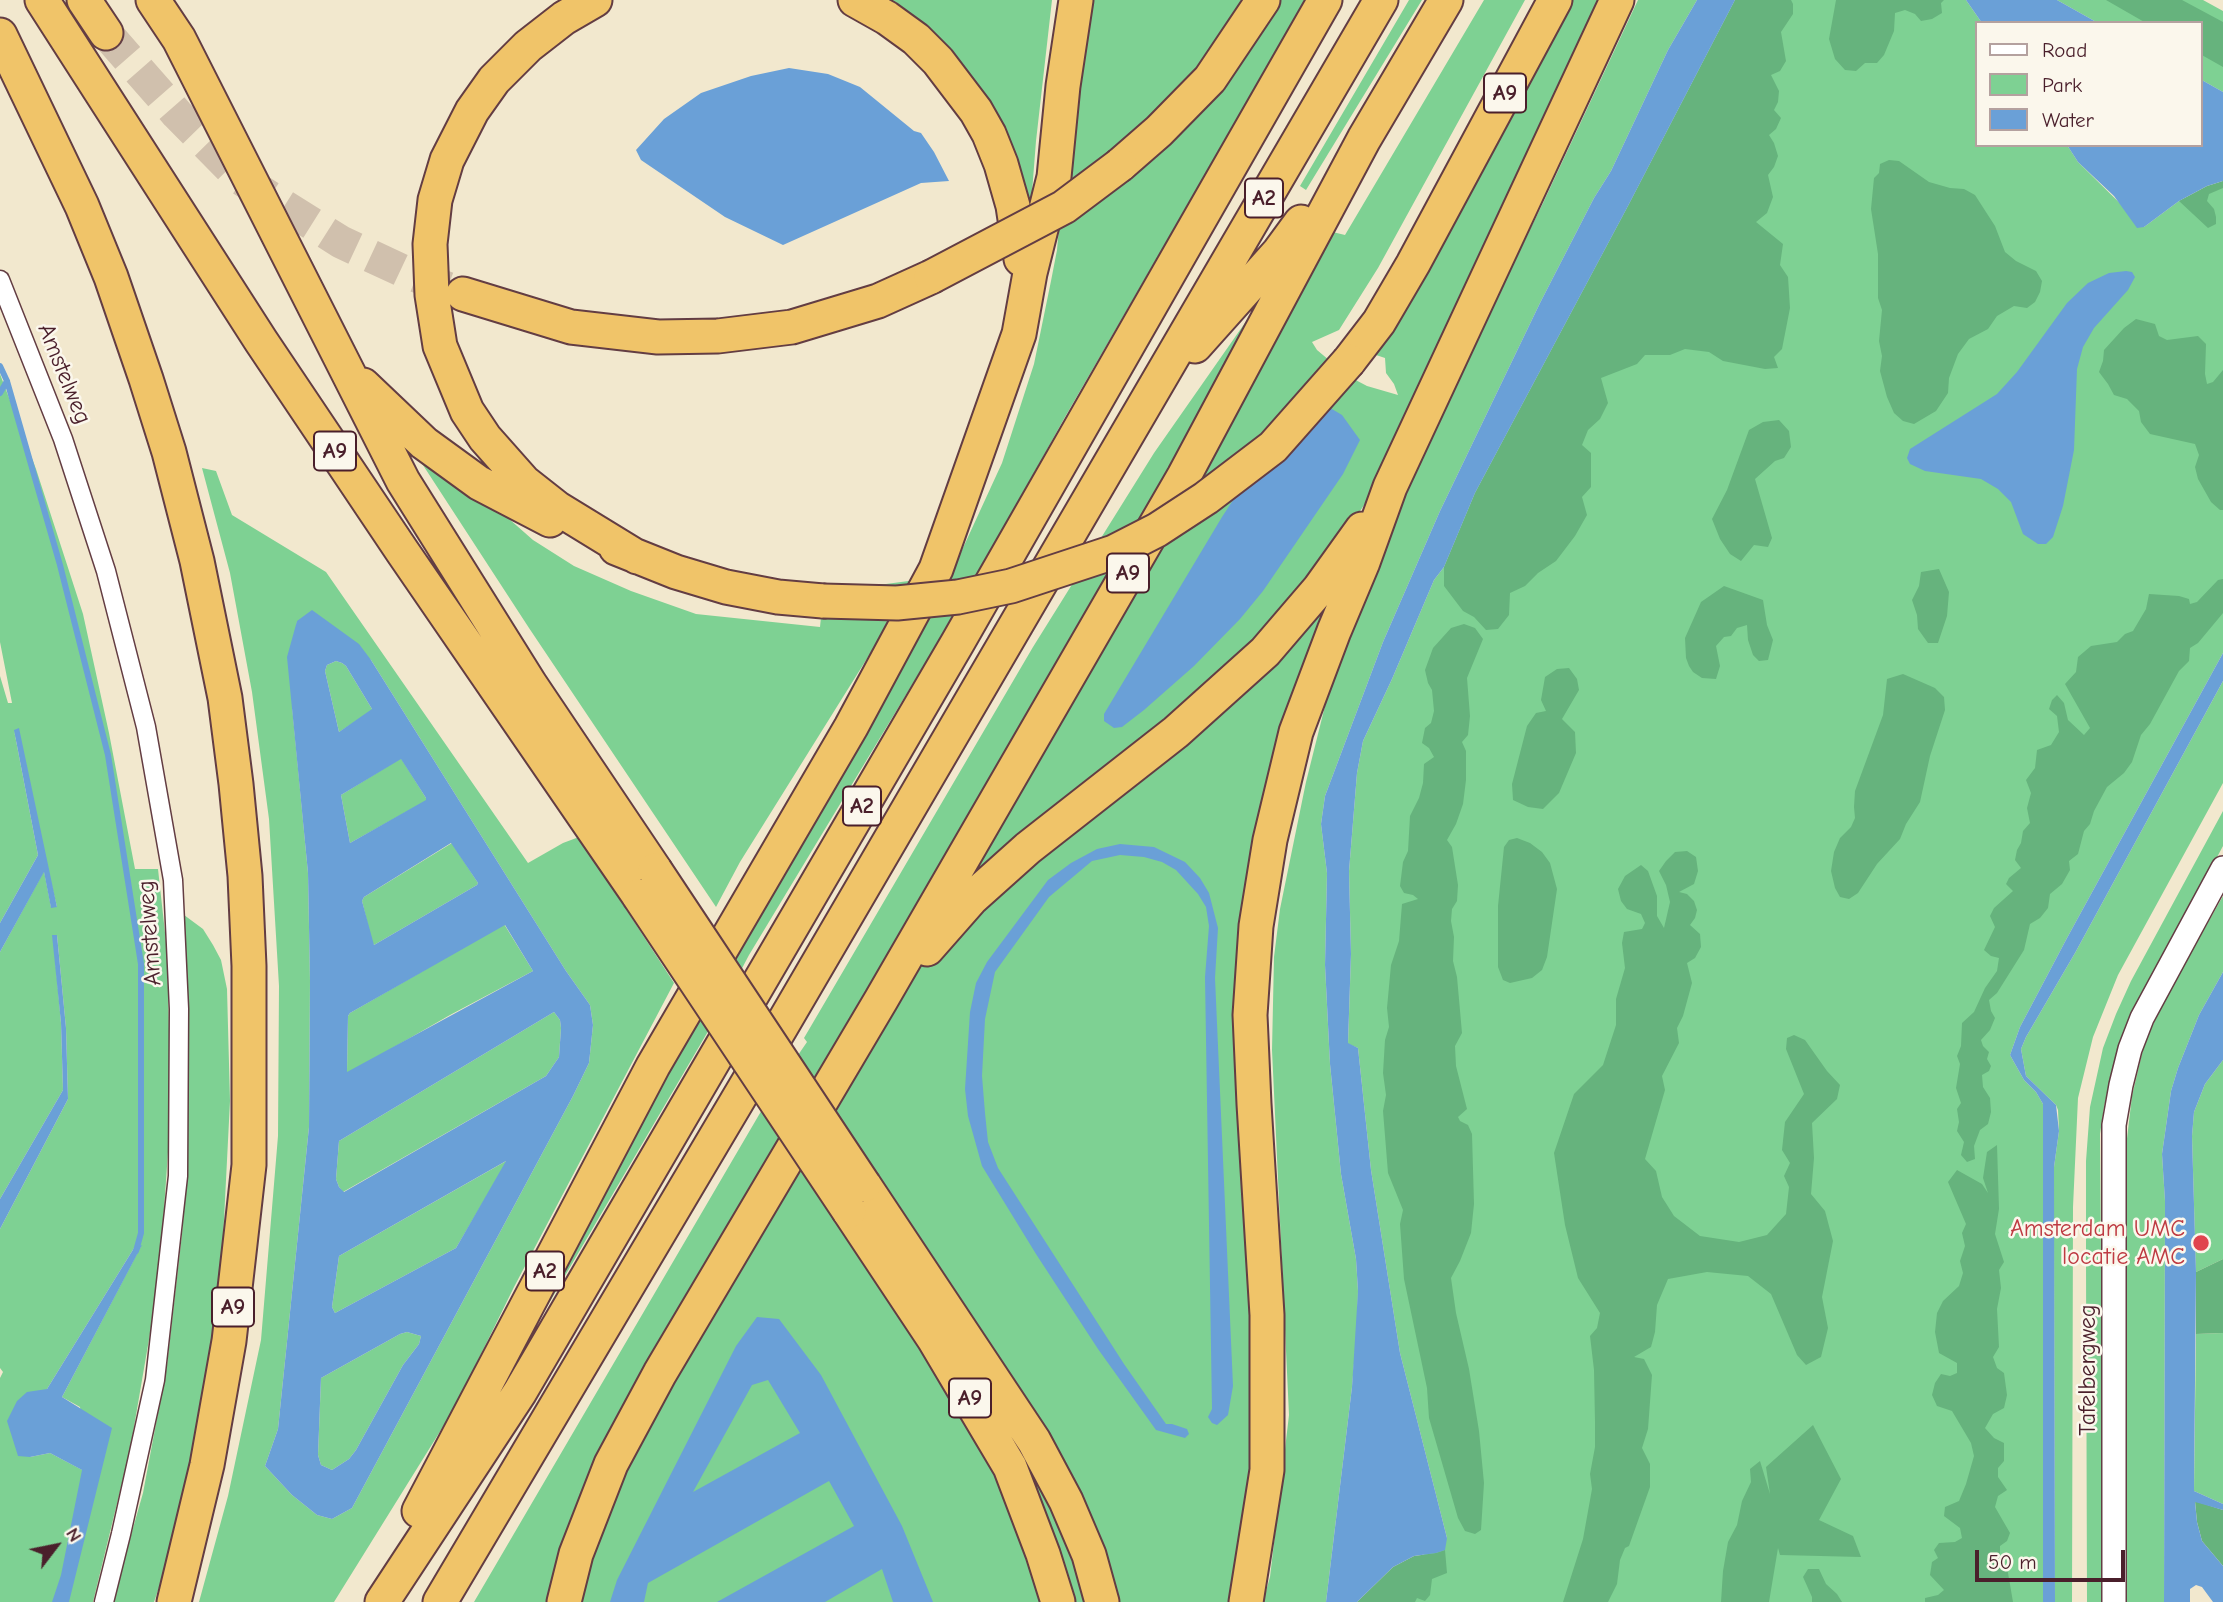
<!DOCTYPE html>
<html>
<head>
<meta charset="utf-8">
<style>
	body { margin:0 }
	#map { position:relative; width:2223px; height:1602px; overflow:hidden; background:#f2e8ce; font-family:"Comic Neue",sans-serif }
	canvas { display:block }
	.legend { position:absolute; left:1975px; top:21px; width:228px; height:126px; box-sizing:border-box; background:#fbf7ec; border:2px solid #b4a19f; margin:0; padding:9px 12px; list-style:none; font-size:21px; color:#4a1f2b }
	.legend li { display:flex; align-items:center; gap:14px; height:35px }
	.legend b { width:35px; border:2px solid #b4a19f }
	.north { position:absolute; left:21px; top:1511px; width:70px; height:70px; -webkit-text-stroke:5px #fbf7ec; paint-order:stroke; rotate:58deg; font-size:19px; font-weight:700; line-height:28px; text-align:center; color:#4a1f2b }
	.north::after { content:''; display:block; margin:auto; width:24px; height:32px; background:#4a1f2b; clip-path:polygon(50% 0,100% 100%,50% 72%,0 100%) }
	.scale { position:absolute; left:1975px; top:1550px; width:150px; height:32px; box-sizing:border-box; border:4px solid #4a1f2b; border-top:0; padding-left:9px; font-size:21px; line-height:24px; white-space:nowrap; color:#4a1f2b; -webkit-text-stroke:5px #fbf7ec; paint-order:stroke }
</style>
</head>
<body>
<div id="map">
<canvas width="2223" height="1602"></canvas>
<ul class="legend">
<li><b style="height:9px;background:#fff"></b>Road</li>
<li><b style="height:19px;background:#7ed193"></b>Park</li>
<li><b style="height:19px;background:#6aa0d7"></b>Water</li>
</ul>
<div class="north">N</div>
<div class="scale">50 m</div>
</div>
<script>
const g = document.querySelector('canvas').getContext('2d');
g.lineJoin = 'round';
function fill(path, color) { g.fillStyle = color; g.fill(path, 'evenodd'); }
const toPath = rows => new Path2D(rows.map(r => 'M' + r).join(''));
function strokePath(path, color, width, dash) { g.strokeStyle = color; g.lineWidth = width; g.lineCap = dash ? 'butt' : 'round'; g.setLineDash(dash || []); g.stroke(path); }
function drawText(font, color, halo, rows, align = 'center') {
  g.font = font + ' "Comic Neue",sans-serif'; g.lineWidth = 5; g.setLineDash([]); g.textBaseline = 'middle'; g.strokeStyle = halo; g.fillStyle = color; for (const [text, x, y, turn = 0] of rows) {
    g.save(); g.translate(x, y); g.rotate((+turn || 0) * Math.PI / 180); g.textAlign = isNaN(turn) ? turn : align; if (halo) g.strokeText(text, 0, 0); g.fillText(text, 0, 0); g.restore();
  }
}
const green = toPath([
	[891,0,1052,0,1036,141,1030,218,888,9],
	[1087,0,1306,0,1065,417,968,592,749,955,717,1016,477,1426,702,993,951,574,1002,463,1034,364,1051,281,1057,250,1067,138],
	[1409,0,1422,0,1306,190,1300,186],
	[1484,0,1525,0,1378,268,1339,330,1312,342,1317,350,1348,376,1367,386,1398,395,1394,384,1386,373,1385,358,1376,355,1423,280,1573,0,1601,0,1377,485,1353,522,1267,812,1262,1413,1238,1602,474,1602,770,1096,807,1042,804,1038,1033,647,1154,453,1312,227,1345,235],
	[1638,0,1697,0,1668,50,1611,171,1594,198,1540,303,1440,511,1383,642,1325,796,1321,824,1327,873,1325,965,1330,1064,1341,1174,1356,1259,1358,1291,1357,1328,1352,1387,1326,1602,1263,1602,1270,1577,1289,1415,1272,1050,1274,957,1280,909,1306,782,1328,694,1348,634,1373,570,1437,420,1543,203],
	[1735,0,1966,0,1982,23,1976,23,1976,145,2067,145,2078,162,2144,227,2179,201,2223,181,2223,653,2067,938,2020,1027,2010,1055,2024,1080,2036,1092,2043,1104,2043,1602,1357,1602,1447,1538,1400,1353,1371,1170,1358,1048,1348,1044,1351,954,1349,871,1357,773,1363,741,1392,679,1434,580,1444,567,1475,493,1628,206],
	[2057,0,2203,0,2223,11,2223,92,2200,79,2200,23,2098,23],
	[0,374,36,469,83,614,109,733,135,869,158,869,167,951,171,1109,159,1281,130,1450,93,1602,0,1602,0,1378,3,1372,0,1368,0,1229,68,1099,66,1028,57,935,53,935,61,1023,63,1090,0,1199,0,952,44,871,51,907,57,907,14,730,38,855,0,923,0,676,8,703,12,703,0,642],
	[141,1246,62,1397,80,1407,88,1473,50,1453,30,1457,47,1389,134,1248],
	[406,439,500,511,533,540,574,566,631,591,696,614,820,627,824,588,886,584,916,580,740,862,716,907,529,628],
	[202,468,216,471,232,515,326,572,528,863,563,843,579,837,674,983,514,1287,454,1409,334,1602,199,1602,228,1496,261,1340,278,1136,279,986,269,819,252,692,230,573],
	[297,621,371,660,566,971,590,1005,593,1025,589,1063,573,1096,352,1508,332,1519,317,1515,292,1495,265,1466,278,1429,309,1127,310,981,308,873,292,706],
	[336,661,342,663,346,666,372,709,372,711,339,732,325,671,327,665],
	[2223,681,2223,783,2118,975,2093,1037,2078,1098,2073,1207,2072,1602,2055,1602,2054,1237,2054,1167,2059,1131,2058,1110,2056,1105,2026,1076,2021,1049,2026,1037,2075,953],
	[401,758,426,798,426,801,350,843,341,795],
	[2223,811,2223,846,2133,1013,2112,1070,2104,1107,2100,1134,2102,1379,2101,1602,2087,1602,2086,1261,2086,1161,2090,1107,2103,1048,2116,1014,2131,981],
	[452,843,478,883,477,885,374,945,372,942,362,901,364,897],
	[2223,896,2223,972,2199,1015,2178,1068,2171,1091,2162,1154,2165,1201,2164,1602,2124,1602,2126,1147,2132,1096,2145,1041,2171,988],
	[180,912,203,929,213,945,221,960,227,989,230,1101,221,1279,198,1430,165,1570,154,1602,112,1602,143,1493,167,1365,182,1234,187,1174,187,1105],
	[504,924,533,971,450,1015,349,1073,347,1072,348,1016,350,1013],
	[554,1012,560,1020,561,1028,559,1057,546,1076,343,1192,339,1187,336,1179,339,1141],
	[2223,1060,2223,1259,2196,1272,2192,1136,2194,1112,2205,1084],
	[508,1160,456,1248,335,1313,332,1307,339,1256],
	[407,1332,421,1336,419,1344,403,1365,356,1450,349,1459,332,1470,321,1465,318,1455,321,1378,400,1334],
	[2223,1333,2223,1504,2194,1491,2196,1334]
]);
const forest = toPath([
	[1735,0,1791,0,1793,4,1793,14,1781,32,1786,61,1780,71,1771,75,1779,91,1778,102,1774,110,1781,118,1776,129,1769,135,1774,143,1778,156,1774,167,1768,175,1773,197,1767,213,1756,222,1783,244,1780,265,1788,277,1790,308,1782,349,1774,357,1778,368,1765,369,1723,361,1709,352,1685,349,1670,355,1645,355,1637,364,1601,378,1608,403,1600,419,1588,430,1582,445,1591,453,1591,487,1582,497,1587,515,1575,536,1556,561,1538,573,1525,586,1510,593,1509,615,1498,629,1486,630,1474,617,1463,611,1444,586,1444,567,1475,493,1628,206],
	[1836,0,1944,0,1941,3,1942,13,1932,19,1921,21,1915,14,1905,10,1895,13,1894,31,1884,55,1877,63,1865,63,1856,71,1845,70,1835,59,1829,39],
	[2106,0,2182,0,2223,22,2223,67,2200,54,2200,23,2146,23],
	[1889,160,1899,161,1929,182,1950,188,1964,189,1975,195,1995,226,2005,252,2016,261,2036,271,2042,281,2040,292,2035,302,2027,308,2014,306,1997,316,1988,329,1969,339,1958,354,1949,378,1948,393,1936,411,1914,424,1903,421,1894,413,1887,397,1880,371,1882,356,1879,341,1882,310,1878,298,1878,254,1871,209,1874,178,1879,173,1880,164],
	[2223,181,2223,188,2209,194,2207,201,2214,209,2216,217,2216,224,2208,228,2179,201,2207,186],
	[2136,319,2155,324,2159,336,2167,340,2198,336,2206,344,2205,374,2207,384,2213,382,2223,370,2223,510,2220,510,2211,502,2198,479,2195,467,2199,455,2195,444,2150,434,2141,422,2139,411,2127,399,2114,395,2108,384,2099,372,2103,361,2104,350,2124,328],
	[1779,420,1789,431,1791,447,1784,458,1775,461,1755,479,1772,538,1768,547,1754,545,1741,561,1730,554,1720,539,1712,519,1727,490,1749,430,1763,422],
	[1939,569,1949,592,1947,616,1938,643,1928,643,1918,629,1917,615,1912,600,1919,586,1921,572],
	[2223,579,2223,613,2198,643,2190,648,2189,661,2179,671,2150,724,2141,735,2132,762,2124,773,2107,787,2094,811,2090,824,2084,831,2078,854,2069,861,2070,870,2062,884,2050,894,2048,908,2040,918,2030,924,2024,950,1997,993,1989,1000,1991,1011,1995,1018,1990,1030,1981,1040,1983,1046,1989,1052,1987,1059,1991,1066,1989,1071,1982,1075,1983,1087,1990,1098,1991,1112,1988,1124,1980,1130,1974,1146,1975,1159,1967,1162,1961,1155,1964,1142,1957,1131,1959,1122,1957,1109,1961,1103,1956,1088,1960,1064,1957,1056,1961,1046,1962,1023,1974,1012,1985,988,1997,971,1999,958,1991,956,1984,950,1995,927,1990,916,1994,908,2013,891,2006,884,2009,878,2021,868,2015,860,2017,850,2021,843,2023,831,2030,823,2027,808,2031,793,2026,780,2035,768,2037,750,2051,745,2059,732,2057,716,2049,709,2052,700,2057,695,2064,703,2068,720,2084,735,2090,728,2065,684,2076,672,2078,657,2091,646,2117,642,2125,634,2133,631,2146,609,2149,594,2179,596,2189,599,2190,604,2197,602,2218,580],
	[1724,586,1763,600,1767,625,1773,640,1768,660,1759,661,1753,655,1748,640,1747,625,1737,628,1731,636,1724,637,1716,646,1720,666,1716,679,1702,678,1693,672,1689,666,1686,658,1685,638,1701,602],
	[1464,624,1475,628,1483,639,1467,678,1470,716,1468,735,1462,742,1466,751,1466,780,1463,804,1456,824,1447,840,1452,847,1458,885,1457,901,1452,909,1451,921,1454,937,1453,961,1457,977,1462,1033,1455,1046,1456,1066,1467,1109,1458,1117,1460,1121,1468,1125,1472,1134,1474,1204,1471,1233,1460,1261,1451,1278,1456,1313,1469,1369,1479,1431,1484,1483,1481,1530,1475,1534,1465,1531,1458,1518,1429,1418,1427,1388,1404,1279,1400,1224,1403,1210,1388,1173,1383,1111,1386,1095,1383,1073,1385,1040,1389,1027,1387,1008,1391,965,1399,941,1402,904,1418,899,1413,895,1404,893,1400,886,1403,862,1408,851,1410,816,1419,798,1423,783,1424,764,1434,757,1429,748,1422,743,1425,728,1431,723,1434,711,1432,690,1428,683,1425,670,1433,648,1451,628],
	[1569,668,1577,679,1579,690,1562,719,1575,732,1576,753,1559,793,1543,809,1528,807,1513,800,1512,784,1527,726,1536,713,1546,711,1541,700,1545,677,1557,669],
	[1903,674,1935,688,1944,697,1945,710,1930,756,1920,802,1906,824,1900,839,1877,864,1858,893,1849,899,1840,897,1835,888,1831,871,1834,852,1840,838,1851,827,1855,818,1854,807,1855,791,1883,715,1887,679],
	[1517,838,1530,843,1542,852,1550,863,1557,889,1547,957,1542,970,1532,978,1510,983,1503,980,1498,967,1498,906,1504,847,1509,840],
	[1687,851,1696,857,1698,871,1694,884,1679,892,1687,894,1694,901,1697,910,1695,918,1690,925,1700,934,1701,947,1695,958,1687,963,1692,983,1683,1016,1677,1028,1679,1043,1662,1076,1665,1090,1645,1159,1656,1171,1662,1197,1674,1216,1700,1236,1739,1242,1767,1235,1786,1214,1789,1187,1784,1176,1790,1163,1782,1150,1785,1122,1804,1094,1786,1049,1787,1038,1794,1035,1805,1040,1827,1071,1840,1085,1837,1099,1812,1123,1814,1158,1811,1194,1825,1211,1833,1241,1822,1297,1828,1328,1821,1357,1806,1365,1797,1355,1771,1294,1748,1276,1707,1272,1668,1279,1657,1305,1655,1332,1651,1347,1634,1357,1644,1359,1652,1375,1648,1429,1642,1448,1650,1464,1650,1487,1629,1546,1625,1548,1620,1560,1617,1584,1608,1602,1563,1602,1583,1539,1592,1489,1590,1474,1595,1447,1595,1422,1594,1370,1590,1336,1597,1328,1600,1313,1578,1278,1565,1225,1554,1153,1574,1094,1603,1065,1616,1025,1616,999,1625,968,1622,943,1624,932,1642,929,1645,923,1641,914,1627,909,1621,901,1618,889,1625,876,1641,865,1648,871,1657,896,1657,916,1664,928,1670,902,1666,885,1659,871,1666,861,1675,852],
	[1997,1145,1999,1209,1995,1234,2004,1262,1999,1270,2001,1288,1997,1309,1999,1347,1993,1357,1997,1368,2004,1373,2007,1395,2004,1408,1993,1414,1985,1428,1994,1438,2004,1443,2004,1461,1998,1468,1998,1477,2007,1490,1998,1496,1995,1507,2010,1533,2007,1541,2000,1546,2000,1557,2007,1567,2013,1602,1925,1602,1925,1598,1938,1595,1944,1590,1930,1575,1932,1562,1938,1558,1934,1550,1939,1543,1955,1542,1962,1538,1960,1528,1944,1516,1945,1507,1959,1501,1966,1484,1974,1456,1971,1443,1952,1411,1937,1406,1932,1395,1935,1383,1941,1374,1950,1376,1957,1373,1957,1363,1939,1353,1935,1332,1937,1313,1943,1301,1959,1286,1963,1273,1960,1261,1965,1246,1962,1233,1966,1224,1948,1182,1957,1170,1982,1184,1988,1193,1983,1178,1987,1152],
	[2223,1259,2223,1333,2196,1334,2196,1272],
	[1813,1425,1841,1479,1819,1520,1853,1536,1861,1557,1780,1555,1778,1548,1769,1602,1721,1602,1723,1571,1728,1542,1737,1525,1742,1501,1751,1482,1750,1469,1760,1461,1770,1494,1766,1467],
	[2195,1501,2223,1510,2223,1566,2202,1541,2197,1522],
	[1445,1550,1447,1573,1432,1579,1430,1595,1425,1601,1417,1598,1415,1602,1357,1602,1393,1567,1414,1556,1436,1553],
	[1808,1569,1819,1569,1826,1584,1837,1594,1842,1602,1812,1602,1812,1597,1803,1577]
]);
const water = toPath([
	[1697,0,1735,0,1628,206,1475,493,1444,567,1434,580,1392,679,1363,741,1357,773,1349,871,1351,954,1348,1043,1358,1048,1371,1170,1400,1353,1447,1538,1445,1550,1436,1553,1414,1556,1393,1567,1357,1602,1326,1602,1352,1387,1358,1291,1356,1259,1341,1174,1330,1064,1325,965,1327,873,1321,824,1325,796,1383,642,1440,511,1540,303,1594,198,1611,171,1668,50],
	[1966,0,2057,0,2098,23,1982,23],
	[789,68,828,74,860,87,914,131,921,133,934,152,949,181,921,183,783,245,725,217,641,160,636,150,664,119,701,93,751,76],
	[2200,79,2223,92,2223,181,2207,186,2179,201,2144,227,2137,228,2114,196,2078,162,2067,145,2200,145],
	[2126,271,2132,272,2135,277,2128,290,2094,328,2083,347,2077,369,2074,450,2063,506,2053,537,2046,544,2038,544,2023,534,2011,502,1998,489,1981,479,1925,471,1910,464,1907,458,1910,449,1997,394,2017,372,2067,303,2088,283,2109,273],
	[1310,396,1342,415,1360,440,1343,474,1263,591,1240,619,1194,666,1144,710,1122,727,1114,728,1104,721,1104,714,1222,517,1298,401],
	[312,610,359,644,371,660,566,971,590,1005,593,1025,589,1063,573,1096,352,1508,332,1519,317,1515,292,1495,265,1466,278,1429,309,1127,310,981,308,873,287,657,297,621],
	[336,661,342,663,346,666,372,709,339,732,325,671,327,665],
	[401,759,426,798,426,800,350,843,341,795],
	[451,843,478,883,477,885,374,945,362,901,364,897],
	[505,925,533,971,347,1072,348,1016,350,1013],
	[554,1012,560,1020,561,1028,559,1057,546,1076,344,1192,339,1187,336,1179,339,1141],
	[506,1161,456,1248,335,1313,332,1307,339,1256],
	[407,1332,421,1336,419,1344,403,1365,356,1450,349,1459,332,1470,321,1465,318,1455,321,1378,400,1334],
	[2223,653,2223,681,2075,953,2026,1037,2021,1049,2026,1076,2056,1105,2059,1131,2054,1167,2055,1602,2043,1602,2043,1104,2036,1092,2024,1080,2010,1055,2020,1027,2067,938],
	[19,728,57,907,51,908,44,872,0,952,0,923,38,855,14,730],
	[1120,844,1154,847,1185,862,1200,878,1209,893,1218,928,1215,978,1233,1386,1228,1415,1217,1425,1212,1423,1208,1417,1212,1409,1205,977,1209,926,1206,907,1198,894,1176,870,1162,862,1144,857,1120,855,1092,861,1049,897,995,972,985,1019,982,1076,985,1113,988,1142,998,1168,1124,1364,1166,1424,1172,1424,1187,1429,1189,1434,1185,1438,1156,1430,1098,1349,1036,1254,982,1166,968,1116,965,1089,970,1012,976,983,987,962,1048,880,1071,863,1097,849],
	[52,935,57,935,66,1028,68,1099,0,1229,0,1199,63,1090,61,1023],
	[2223,972,2223,1060,2205,1084,2194,1112,2192,1136,2196,1272,2194,1491,2223,1504,2223,1510,2195,1502,2197,1522,2202,1541,2223,1566,2223,1602,2213,1602,2202,1587,2196,1585,2190,1589,2190,1602,2164,1602,2165,1201,2162,1154,2171,1091,2178,1068,2199,1015],
	[142,1245,62,1397,112,1428,69,1602,52,1602,61,1575,82,1470,50,1453,30,1457,18,1456,7,1421,17,1401,27,1392,47,1389,134,1248],
	[757,1317,779,1319,821,1375,902,1526,933,1602,893,1602,882,1569,825,1602,717,1602,854,1526,829,1481,648,1583,644,1602,610,1602,617,1580,736,1346],
	[768,1380,800,1433,693,1492,752,1385]
]);
const stream = toPath([
	[0,366,7,381,60,565,108,755,141,964,141,1233,136,1251],
	[0,393,7,381]
]);
const motorwayTunnel = toPath([
	[106,33,177,114,241,179,341,242,403,271,455,291]
]);
const minor = toPath([
	[0,280,63,439,106,571,146,727,173,880,179,1009,178,1176,155,1380,121,1534,104,1602]
]);
const tertiary = toPath([
	[2114,1602,2114,1125,2121,1085,2130,1049,2142,1018,2223,868]
]);
const motorway = toPath([
	[42,0,261,341,402,551,639,896],
	[84,0,106,33],
	[153,0,179,39,403,481,530,684,655,870],
	[595,0,564,18,528,46,494,80,472,111,447,160,435,200,430,244,432,295,440,346,467,411,485,438,524,482,557,508,637,557],
	[855,0,887,18,916,39,938,61,976,111,989,134,1001,164,1013,206,1021,259],
	[0,35,82,206,111,277,146,379,169,452,197,561,225,698,236,784,245,876,249,966,249,1165,229,1341,207,1465,174,1602],
	[1120,165,1159,131,1210,79,1263,0],
	[463,294,571,327,658,337,718,336,792,327,878,301,931,277],
	[1195,346,1279,252,1301,222],
	[1349,361,1379,322,1413,264,1555,0],
	[363,385,424,443,479,483,550,520],
	[616,548,676,572,726,587,778,597,823,601],
	[927,949,971,899,1028,848,1176,732,1265,652,1319,589,1362,529],
	[864,1185,1034,1441,1066,1501,1089,1555,1102,1602],
	[849,1211,934,1339,1010,1467,1043,1554,1058,1602],
	[419,1511,653,1066,851,727,936,569,1019,334,1030,273,1054,177,1063,86,1076,0],
	[382,1602,520,1392,958,642,1325,0],
	[440,1602,781,1027,1381,0],
	[564,1602,576,1554,611,1464,660,1373,881,1000,1184,476,1364,139,1446,0],
	[1246,1602,1267,1470,1267,1315,1254,1104,1250,1015,1256,926,1270,840,1296,732,1334,631,1363,562,1390,487,1617,0]
]);
const motorwayBridge = toPath([
	[931,277,1064,207,1120,165],
	[823,601,897,603,958,597,1011,586,1114,552,1157,530,1206,498,1273,447,1349,361],
	[655,870,864,1185],
	[639,896,849,1211]
]);
const markers = [
	[2201,1243,9,"#e0444e"]
];
const shields = [
	[1505,93,42],
	[1264,198,38],
	[335,451,42],
	[1128,573,42],
	[862,806,38],
	[545,1271,38],
	[233,1307,42],
	[970,1398,42]
];
const shieldNames = [
	["A9",1505,93],
	["A2",1264,198],
	["A9",335,451],
	["A9",1128,573],
	["A2",862,806],
	["A2",545,1271],
	["A9",233,1307],
	["A9",970,1398]
];
const streetNames = [
	["Amstelweg",64,374,68],
	["Amstelweg",150,933,-94],
	["Tafelbergweg",2088,1370,-90]
];
const healthNames = [
	["Amsterdam UMC",2185,1229],
	["locatie AMC",2185,1257]
];
fill(green, '#7ed193');
fill(forest, '#66b37d');
fill(water, '#6aa0d7');
strokePath(stream, '#6aa0d7', 6);
strokePath(motorwayTunnel, '#d0c0ad', 33, [33, 17]);
strokePath(minor, '#633d43', 21);
strokePath(tertiary, '#633d43', 26);
strokePath(motorway, '#633d43', 37);
strokePath(minor, '#fff', 18);
strokePath(tertiary, '#fff', 23);
strokePath(motorway, '#f0c469', 33);
strokePath(motorwayBridge, '#633d43', 37, []);
strokePath(motorwayBridge, '#f0c469', 33);
for (const [x, y, r, color] of markers) { const dot = new Path2D(); dot.arc(x, y, r, 0, 2 * Math.PI); g.fillStyle = color; g.fill(dot); strokePath(dot, '#fbf7ec', 2.5); }
for (const [x, y, w] of shields) { const box = new Path2D(); box.roundRect(x - w / 2, y - 19.5, w, 39, 5); g.fillStyle = '#fbf7ec'; g.fill(box); strokePath(box, '#4a1f2b', 2); }
drawText('bold 23px', '#4a1f2b', null, shieldNames);
drawText('24px', '#4a1f2b', '#fbf7ec', streetNames);
drawText('24px', '#be3a42', '#fbf7ec', healthNames, 'right');
</script>
</body>
</html>
